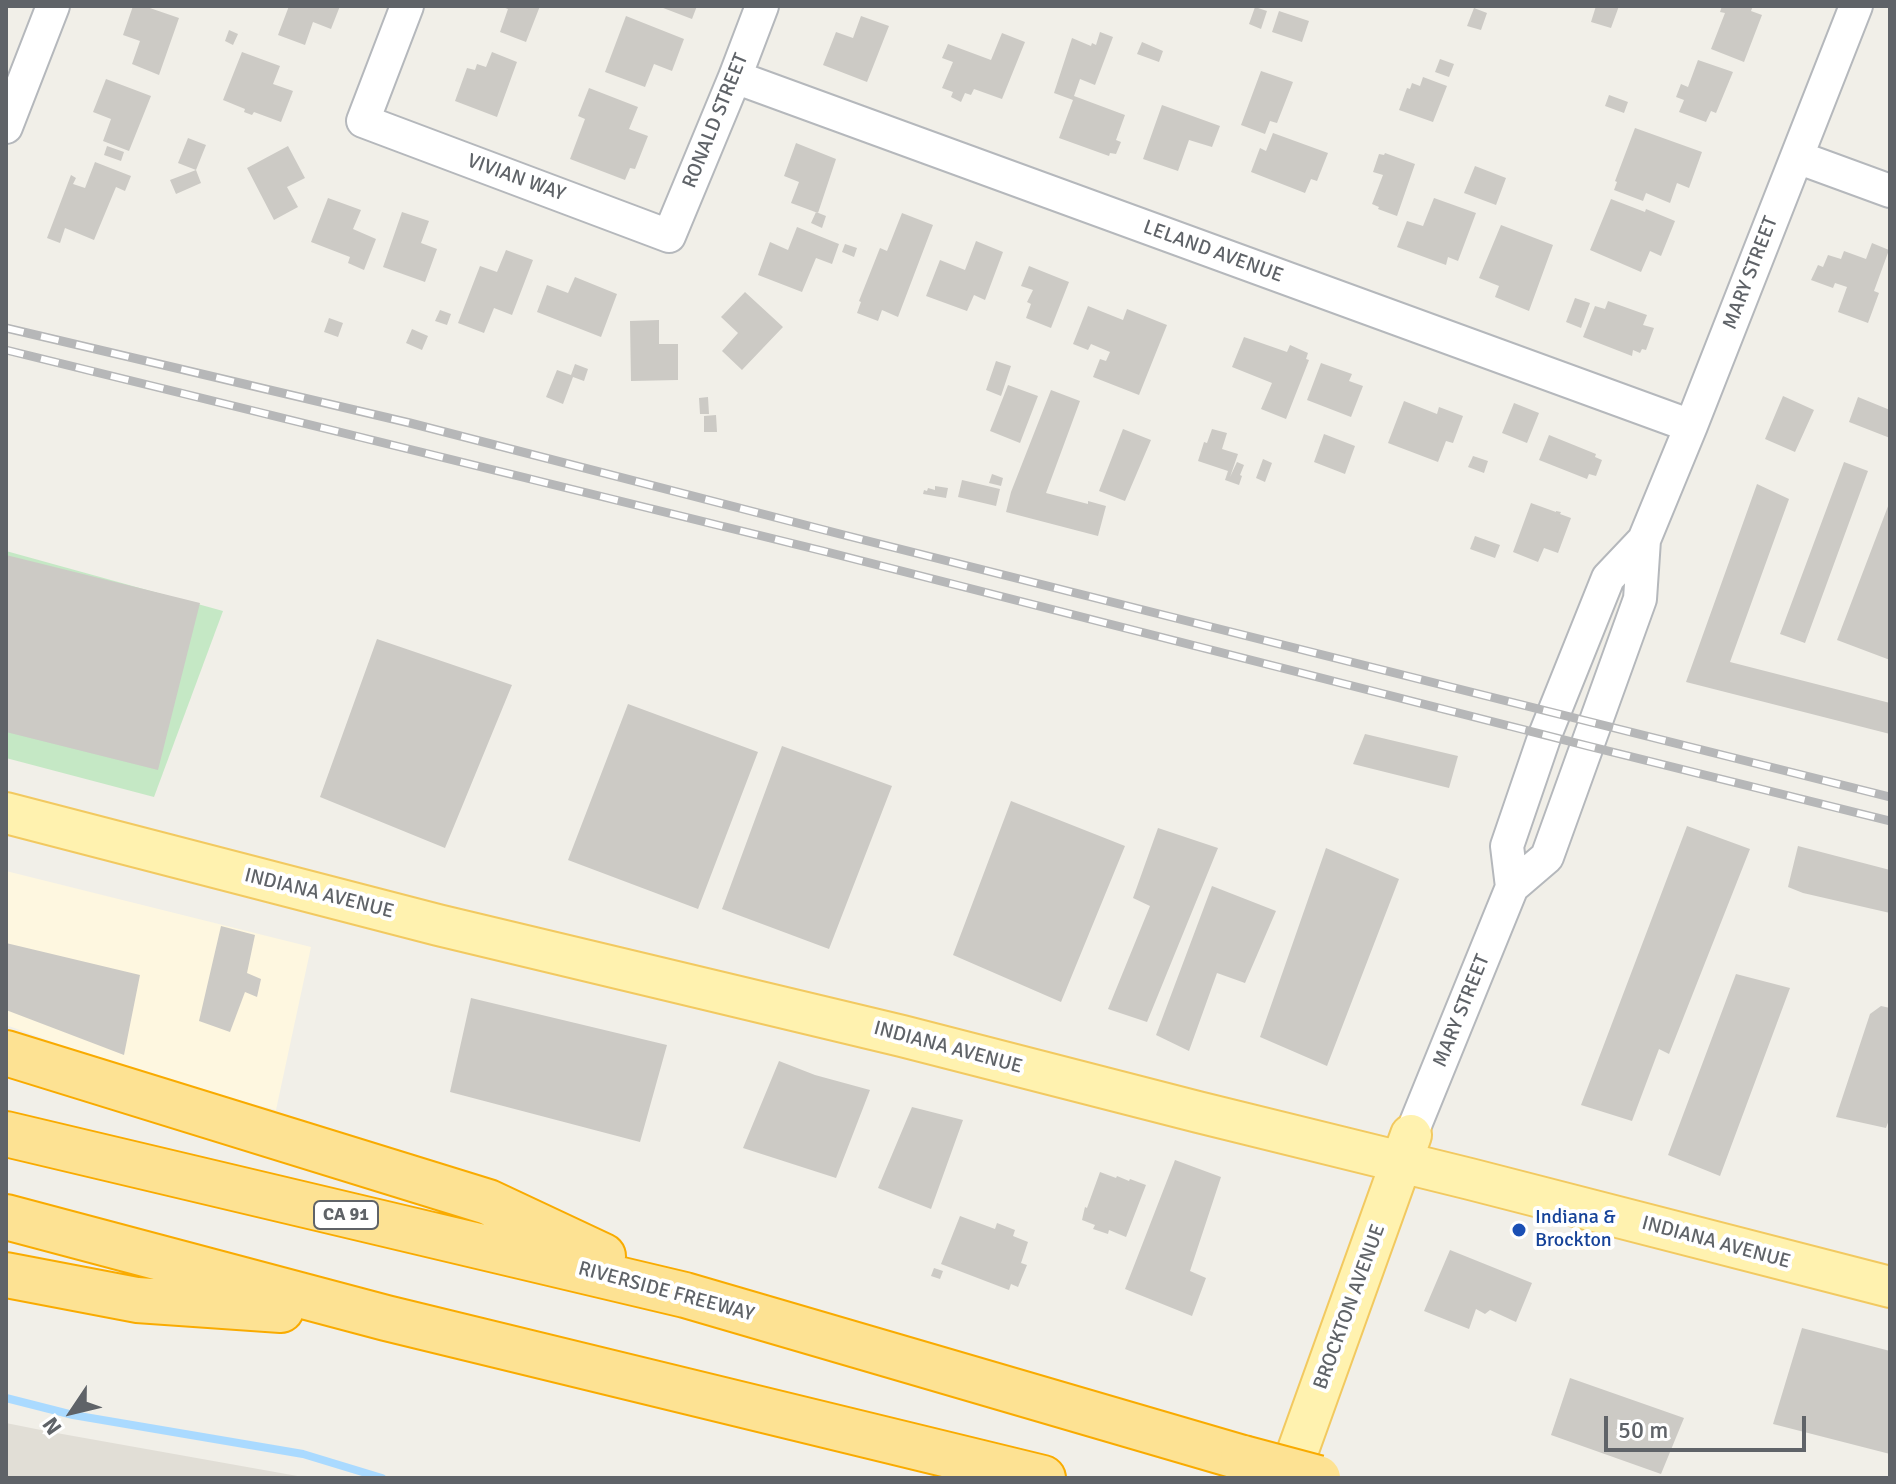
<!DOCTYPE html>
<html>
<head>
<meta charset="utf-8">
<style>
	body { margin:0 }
	#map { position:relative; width:1896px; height:1484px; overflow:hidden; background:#f1efe8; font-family:Signika,sans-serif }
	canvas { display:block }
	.frame { position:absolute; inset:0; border:8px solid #5f6368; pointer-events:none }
	.north { position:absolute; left:32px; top:1372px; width:80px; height:80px; -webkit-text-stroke:6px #fff; paint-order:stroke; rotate:235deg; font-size:22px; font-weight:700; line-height:32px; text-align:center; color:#5f6368 }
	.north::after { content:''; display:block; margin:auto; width:28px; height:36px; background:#5f6368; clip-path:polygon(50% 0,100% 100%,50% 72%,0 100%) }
	.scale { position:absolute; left:1604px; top:1416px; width:202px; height:36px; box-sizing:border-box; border:4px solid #5f6368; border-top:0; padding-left:10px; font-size:24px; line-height:28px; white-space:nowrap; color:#5f6368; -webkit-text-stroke:6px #fff; paint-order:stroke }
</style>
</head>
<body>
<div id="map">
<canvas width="1896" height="1484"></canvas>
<div class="frame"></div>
<div class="north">N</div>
<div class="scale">50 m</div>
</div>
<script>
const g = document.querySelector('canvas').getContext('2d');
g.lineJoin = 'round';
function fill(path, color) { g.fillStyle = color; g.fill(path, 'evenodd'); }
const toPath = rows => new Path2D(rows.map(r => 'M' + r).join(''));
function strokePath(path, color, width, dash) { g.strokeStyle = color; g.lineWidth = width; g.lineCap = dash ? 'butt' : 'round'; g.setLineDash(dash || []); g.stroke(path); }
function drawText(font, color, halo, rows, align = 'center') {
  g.font = font + ' Signika,sans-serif'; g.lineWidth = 8; g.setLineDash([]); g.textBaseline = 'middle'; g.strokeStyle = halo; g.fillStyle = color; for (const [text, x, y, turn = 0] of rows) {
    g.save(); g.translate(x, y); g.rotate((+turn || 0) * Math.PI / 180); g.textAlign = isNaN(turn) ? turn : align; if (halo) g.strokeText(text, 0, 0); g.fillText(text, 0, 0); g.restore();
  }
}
const commercial = toPath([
	[6,871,311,947,276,1110,149,1077,6,1025]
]);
const education = toPath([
	[6,1423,51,1432,303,1477,6,1478]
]);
const green = toPath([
	[6,551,223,611,154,797,6,758]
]);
const stream = toPath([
	[6,1398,73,1415,303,1454,382,1478]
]);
const building = toPath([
	[133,6,144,6,179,18,159,75,132,64,140,41,123,35],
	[289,6,340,6,331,29,313,22,305,45,278,35],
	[500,6,540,6,526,42,500,32,508,9],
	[658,6,697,6,692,19],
	[1596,6,1619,6,1611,28,1591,22],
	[1722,6,1753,6,1751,11,1762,15,1744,62,1711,49,1725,13,1720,12],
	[1255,7,1267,11,1261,29,1249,24],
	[1474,8,1487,13,1481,30,1467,26],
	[1279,11,1309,21,1302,42,1272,32],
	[626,16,684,39,672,71,654,64,645,87,605,72],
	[861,16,889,26,867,82,823,65,836,32,853,38],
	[229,30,238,34,233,45,225,41],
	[1100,32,1113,37,1095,85,1080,79,1074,96,1125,115,1116,140,1121,142,1116,154,1110,153,1109,156,1059,138,1073,100,1054,93,1072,38,1091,46,1092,43,1096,45],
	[1002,33,1025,42,1002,99,974,89,971,95,965,93,961,102,951,97,953,92,942,88,953,62,942,58,948,44,991,60],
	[1142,42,1163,51,1159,62,1137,54],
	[242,52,280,66,273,84,293,91,281,122,254,112,252,115,244,112,245,109,223,100],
	[492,52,517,62,497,117,455,101,467,68,475,70,477,64,486,67],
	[1440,59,1454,64,1449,77,1435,72],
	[1698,60,1733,72,1716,113,1711,111,1706,122,1679,112,1684,100,1676,97,1681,84,1688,87],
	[1261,71,1293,82,1277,123,1270,121,1265,134,1241,125],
	[1423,77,1447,86,1433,122,1399,110,1407,88,1410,89,1412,83,1420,86],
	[106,79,151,96,129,151,103,141,111,119,93,112],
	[589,88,638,107,629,129,648,136,635,169,630,168,625,180,570,159,585,119,578,116],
	[1609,95,1628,102,1624,113,1605,106],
	[1162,105,1220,126,1212,147,1189,140,1178,171,1143,159],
	[1635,128,1702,152,1689,188,1677,183,1670,203,1646,193,1643,201,1614,190,1617,182,1615,181],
	[1273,133,1328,153,1317,181,1311,179,1305,193,1251,172,1260,148,1266,151],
	[188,138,206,145,196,170,178,163],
	[796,143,836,159,818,213,791,203,799,182,784,176],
	[107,146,124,152,121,161,104,155],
	[288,146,305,178,287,187,298,207,274,220,247,168],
	[1385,153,1415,164,1397,216,1378,209,1379,207,1372,204,1383,175,1373,172,1379,154,1384,155],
	[95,162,131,176,125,191,116,187,94,240,65,228,60,243,47,238,71,175,76,178,73,184,85,188],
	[1475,166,1506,178,1496,205,1464,193],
	[196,170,201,183,176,194,170,180],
	[328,198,361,210,353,229,376,239,364,270,348,263,350,257,311,242],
	[1434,198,1476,213,1458,261,1448,257,1446,265,1397,247,1407,221,1423,226],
	[1611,199,1645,212,1646,209,1675,221,1661,256,1650,251,1641,272,1590,250],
	[402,212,429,221,421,243,437,249,425,282,383,267],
	[816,212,826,216,822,228,811,223],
	[902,213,933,225,898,317,882,310,878,321,857,313,861,302,859,301,880,248,887,251],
	[1501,225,1553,245,1529,311,1495,297,1499,286,1479,278],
	[797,227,839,244,832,264,816,258,802,292,758,275,770,242,788,250],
	[976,241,1003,252,985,300,974,295,967,311,926,296,940,260,965,270],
	[1872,243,1889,250,1874,291,1879,293,1868,323,1838,312,1847,287,1835,283,1833,288,1811,280,1818,265,1823,267,1828,255,1841,259,1844,251,1866,259],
	[845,244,857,248,854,257,842,252],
	[506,250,533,260,512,315,494,308,484,333,458,323,480,266,497,272],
	[1029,266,1069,282,1051,328,1026,318,1031,304,1027,302,1033,290,1021,286],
	[575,277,617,294,601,337,537,312,547,285,568,293],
	[745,292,783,327,742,370,722,351,738,333,721,317],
	[1575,298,1590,303,1581,328,1566,322],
	[1608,301,1647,315,1643,325,1654,328,1646,350,1642,349,1640,353,1633,350,1632,356,1583,337,1595,306,1605,309],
	[1088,306,1123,320,1127,309,1167,325,1139,395,1093,377,1100,359,1106,361,1110,352,1091,344,1088,350,1073,344],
	[440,310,451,314,447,325,435,321],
	[329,318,343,323,338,337,324,332],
	[659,320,659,344,678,344,678,380,631,381,630,321],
	[412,329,428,336,422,350,406,343],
	[1244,337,1287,352,1290,345,1308,353,1306,359,1309,360,1286,419,1261,409,1272,383,1232,367],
	[996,361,1011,366,1001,396,986,390],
	[1321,363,1352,374,1349,381,1363,386,1351,417,1307,400],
	[575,364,588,369,584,381,573,377,563,404,546,397,557,370,571,375],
	[1008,385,1038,396,1020,443,990,431],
	[1051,390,1080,401,1046,493,1088,504,1088,501,1106,506,1098,536,1006,512,1011,492],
	[1783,396,1814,410,1795,452,1765,439],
	[708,397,709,414,700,414,699,398],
	[1858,397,1890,410,1890,438,1849,422],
	[1404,401,1437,414,1439,407,1463,416,1453,443,1446,441,1438,462,1388,443],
	[1514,403,1539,413,1527,443,1502,433],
	[716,415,717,432,704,432,704,416],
	[1123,429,1151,440,1125,501,1099,491],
	[1212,429,1227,433,1222,449,1238,454,1230,477,1237,462,1244,465,1240,475,1242,476,1239,485,1225,480,1228,471,1198,461,1204,442,1207,443],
	[1324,434,1355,446,1345,474,1314,462],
	[1549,435,1596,454,1595,457,1602,460,1596,476,1589,474,1587,479,1539,460],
	[1473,456,1488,461,1484,473,1468,467],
	[1263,459,1272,463,1265,482,1256,478],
	[1844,462,1868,471,1805,643,1780,634],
	[992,474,1003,478,1001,486,989,483],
	[962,480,1000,489,996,506,958,497],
	[1757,484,1789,499,1730,662,1890,703,1890,734,1686,682],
	[935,486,948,488,946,498,923,494,924,490,927,491,928,488,935,490],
	[1890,501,1890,660,1837,640],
	[1531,503,1556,512,1556,511,1561,512,1560,514,1571,518,1558,553,1544,548,1538,562,1513,552],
	[1475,536,1500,545,1495,558,1470,549],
	[6,555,200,603,158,770,6,732],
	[377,639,512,685,445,848,320,797],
	[628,704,758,752,698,909,568,860],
	[1365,734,1458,756,1449,788,1353,764],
	[782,746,892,786,829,949,722,909],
	[1011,801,1125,846,1061,1002,953,955],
	[1687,826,1750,849,1669,1054,1659,1049,1632,1121,1581,1105],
	[1158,828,1218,848,1147,1022,1108,1009,1150,906,1133,898],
	[1798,846,1890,870,1890,913,1803,893,1788,887],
	[1326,848,1399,879,1327,1066,1260,1037],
	[1212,886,1276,911,1245,983,1217,973,1189,1051,1156,1035],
	[221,926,255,935,247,973,261,979,257,997,245,992,230,1032,199,1021],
	[6,943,140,975,124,1055,6,1010],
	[1736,974,1790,988,1720,1176,1668,1155],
	[471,998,667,1045,640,1142,450,1092],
	[1881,1006,1890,1008,1890,1117,1886,1128,1836,1117,1870,1014],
	[779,1061,815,1075,870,1090,836,1178,743,1148],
	[912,1107,963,1120,931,1209,878,1188],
	[1175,1160,1221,1177,1190,1271,1206,1278,1192,1316,1125,1289],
	[1100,1172,1116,1178,1117,1176,1129,1181,1130,1179,1146,1185,1126,1237,1109,1230,1108,1234,1093,1229,1095,1225,1082,1220,1085,1207,1087,1208],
	[960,1216,995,1229,997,1223,1015,1230,1013,1236,1028,1242,1021,1263,1027,1265,1018,1287,1011,1284,1009,1290,941,1264],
	[1450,1250,1532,1283,1516,1322,1490,1310,1485,1314,1476,1309,1469,1329,1424,1311],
	[934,1268,943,1271,940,1279,931,1276],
	[1802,1328,1890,1351,1890,1454,1773,1424],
	[1570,1378,1684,1418,1661,1474,1551,1435]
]);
const minor = toPath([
	[407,6,363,121,669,236,735,77,762,6],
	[735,77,1691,426],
	[6,127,53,6],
	[1797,157,1890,191],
	[1512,887,1507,846,1545,735,1608,578,1644,540],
	[1411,1135,1512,887,1547,857,1640,599,1644,540,1691,426,1856,6]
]);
const major = toPath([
	[6,813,438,925,902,1036,1198,1112,1470,1179,1890,1287],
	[1288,1478,1411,1135]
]);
const highway = toPath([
	[6,1053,488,1202,603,1256],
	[6,1134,685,1295,1243,1458],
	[6,1217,386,1318,1043,1478],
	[6,1275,137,1300,281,1310]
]);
const rail = toPath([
	[6,328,410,423,840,534,1890,797],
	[6,350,823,551,1588,746,1890,821]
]);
const highwayBridge = toPath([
	[1243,1458,1318,1478]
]);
const markers = [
	[1519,1230,8,"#1a4fb4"]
];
const shields = [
	[346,1215,64]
];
const shieldNames = [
	["CA 91",346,1215]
];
const streetNames = [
	["RONALD STREET",716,121,-68],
	["VIVIAN WAY",516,178,20],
	["LELAND AVENUE",1213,252,20],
	["MARY STREET",1751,273,-69],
	["INDIANA AVENUE",319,894,14],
	["MARY STREET",1462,1011,-68],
	["INDIANA AVENUE",948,1048,15],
	["INDIANA AVENUE",1716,1243,15],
	["RIVERSIDE FREEWAY",666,1292,15],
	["BROCKTON AVENUE",1350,1307,-70]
];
const transitNames = [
	["Indiana &",1535,1218],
	["Brockton",1535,1241]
];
fill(commercial, '#fef7e0');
fill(education, '#e1ded6');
fill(green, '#c5e8c5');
strokePath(stream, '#aadaff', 8);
fill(building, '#cccac5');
strokePath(minor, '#b5b8bc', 36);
strokePath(major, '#f2c960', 44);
strokePath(highway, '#f9ab00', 48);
strokePath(minor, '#fff', 32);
strokePath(major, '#fff2af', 40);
strokePath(highway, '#fde293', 44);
strokePath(rail, '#b6b7b8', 9);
strokePath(rail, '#fff', 6, [18]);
strokePath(highwayBridge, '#f9ab00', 48, []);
strokePath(highwayBridge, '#fde293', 44);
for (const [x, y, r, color] of markers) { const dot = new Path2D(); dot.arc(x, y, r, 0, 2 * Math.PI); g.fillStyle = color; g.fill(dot); strokePath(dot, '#fff', 3); }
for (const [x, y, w] of shields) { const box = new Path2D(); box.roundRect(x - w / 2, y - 14, w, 28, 6); g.fillStyle = '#fff'; g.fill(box); strokePath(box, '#5f6368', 2); }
drawText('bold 18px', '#5f6368', null, shieldNames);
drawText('20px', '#5f6368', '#fff', streetNames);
drawText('20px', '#164399', '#fff', transitNames, 'left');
</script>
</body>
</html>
